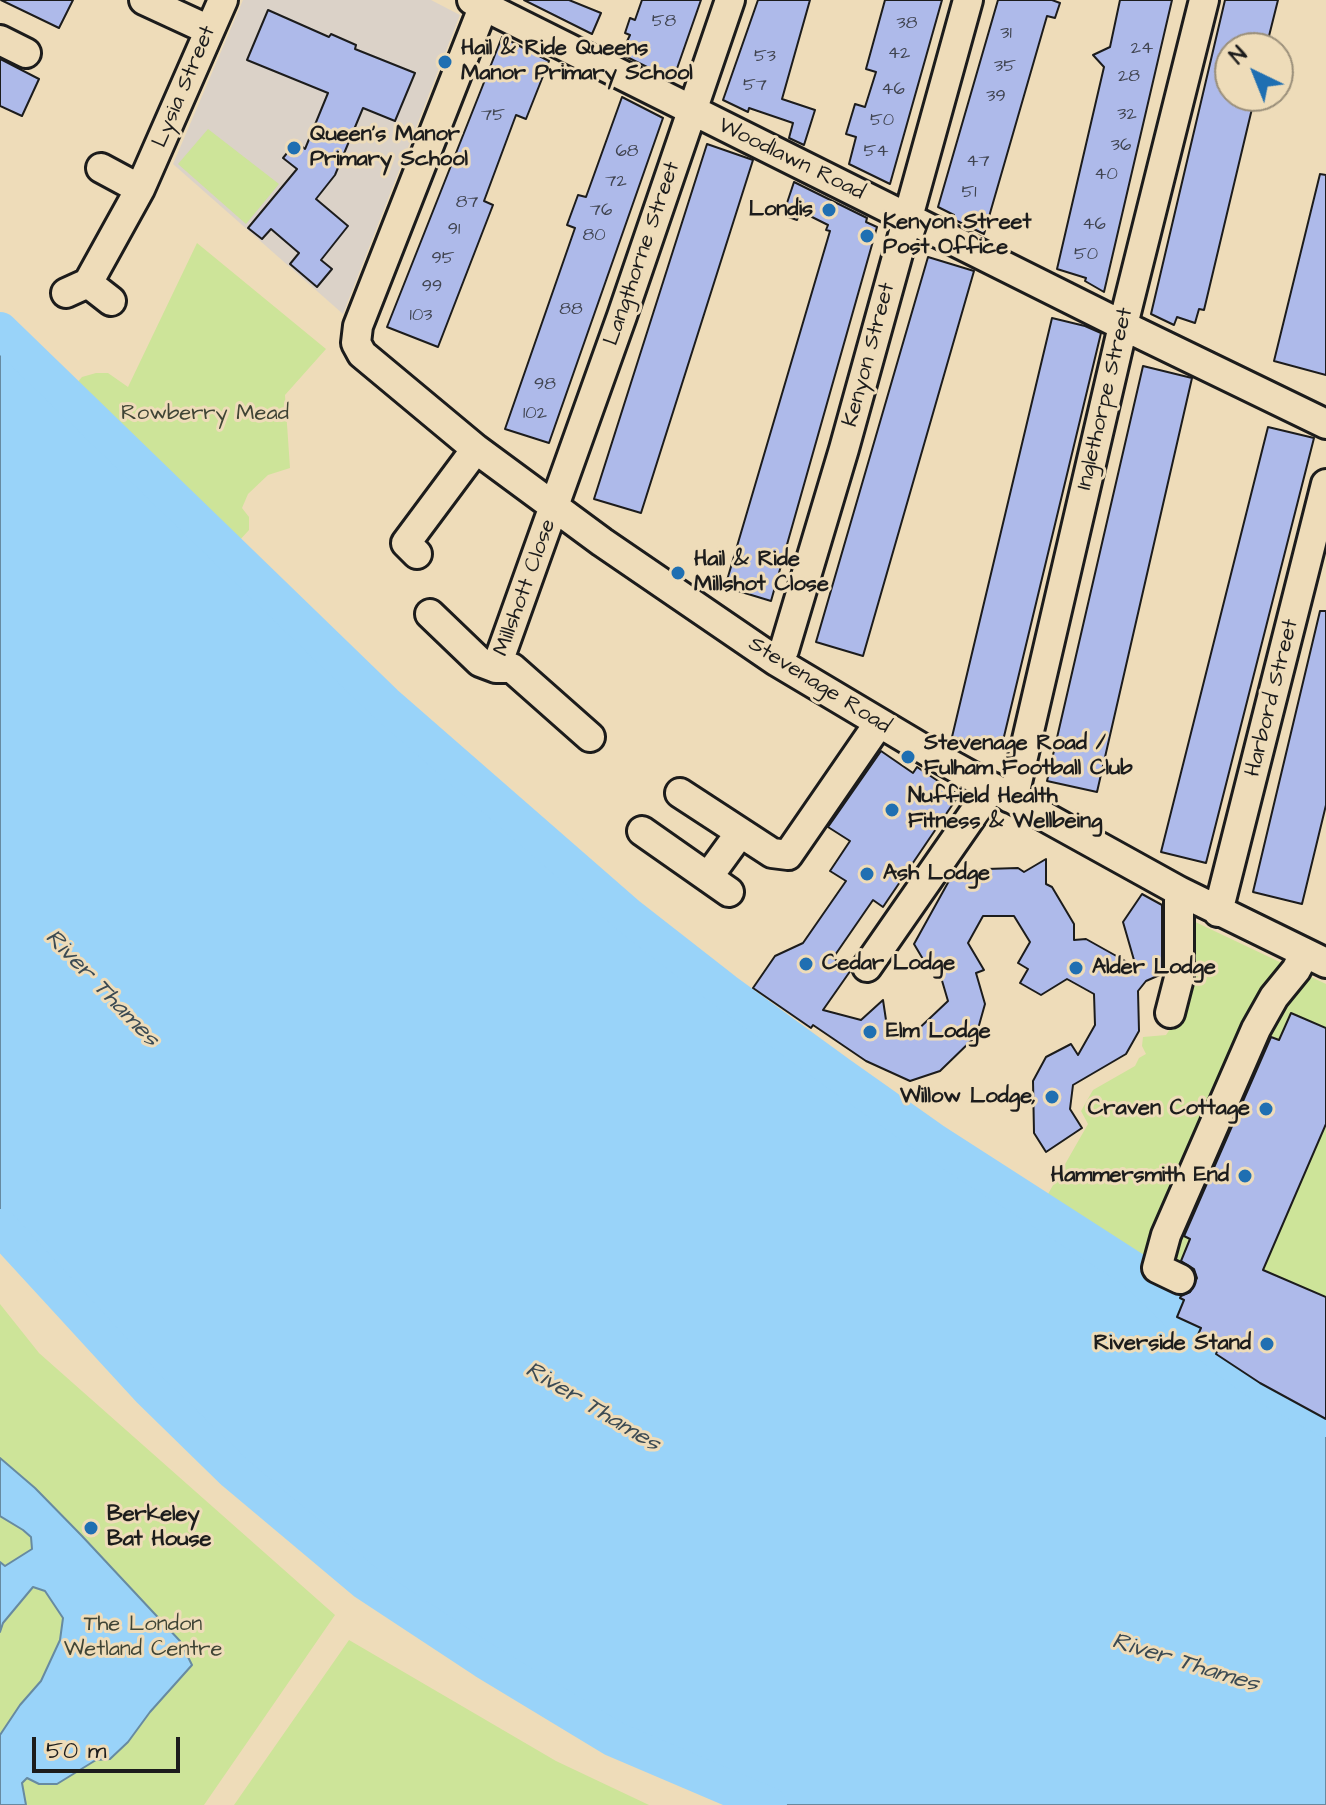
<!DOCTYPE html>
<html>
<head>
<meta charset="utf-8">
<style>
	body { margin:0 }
	#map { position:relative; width:1326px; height:1805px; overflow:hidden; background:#eedcb9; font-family:"Architects Daughter",sans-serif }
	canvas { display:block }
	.north { position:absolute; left:1214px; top:32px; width:80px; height:80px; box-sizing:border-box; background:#eedcb9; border:2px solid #9a8f7a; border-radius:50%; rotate:317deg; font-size:22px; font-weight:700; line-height:32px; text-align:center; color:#1c1c1c }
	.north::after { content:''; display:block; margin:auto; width:28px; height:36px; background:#1f6fb2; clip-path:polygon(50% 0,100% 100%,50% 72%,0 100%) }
	.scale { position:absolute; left:32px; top:1737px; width:148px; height:36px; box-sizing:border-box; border:4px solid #1c1c1c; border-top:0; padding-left:10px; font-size:24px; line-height:28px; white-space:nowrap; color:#1c1c1c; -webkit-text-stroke:6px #eedcb9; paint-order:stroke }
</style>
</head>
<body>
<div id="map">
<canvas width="1326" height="1805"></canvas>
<div class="north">N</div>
<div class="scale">50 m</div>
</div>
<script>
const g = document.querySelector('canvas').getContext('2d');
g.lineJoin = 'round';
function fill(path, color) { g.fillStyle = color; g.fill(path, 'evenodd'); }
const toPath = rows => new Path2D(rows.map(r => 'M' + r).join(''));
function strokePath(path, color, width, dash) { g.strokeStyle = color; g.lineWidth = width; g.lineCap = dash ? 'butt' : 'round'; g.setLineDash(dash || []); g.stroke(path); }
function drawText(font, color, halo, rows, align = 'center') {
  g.font = font + ' "Architects Daughter",sans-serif'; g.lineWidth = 6; g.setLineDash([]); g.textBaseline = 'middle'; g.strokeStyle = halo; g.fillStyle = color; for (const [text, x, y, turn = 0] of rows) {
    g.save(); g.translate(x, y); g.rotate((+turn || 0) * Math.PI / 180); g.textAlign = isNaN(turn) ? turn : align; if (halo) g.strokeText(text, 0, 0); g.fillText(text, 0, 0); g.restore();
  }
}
const built = toPath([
	[243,0,431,0,460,15,343,314,173,164]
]);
const green = toPath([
	[208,129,279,184,246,224,178,164],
	[197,243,326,349,285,395,290,468,268,475,248,494,242,508,249,517,249,530,238,542,230,533,221,545,167,489,67,394,82,377,96,373,108,373,128,387],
	[1187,918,1326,984,1326,1419,1260,1383,1223,1357,1194,1331,1040,1208,1088,1124,1081,1111,1093,1090,1135,1066,1139,1058,1146,1054,1142,1046,1143,1037,1166,1035,1181,1013],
	[0,1304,39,1353,335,1615,204,1805,0,1805],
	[349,1640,556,1761,649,1805,234,1805]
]);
const water = toPath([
	[0,330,385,703,629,916,725,991,839,1074,935,1142,1134,1270,1223,1357,1260,1383,1326,1419,1326,1805,769,1805,696,1775,614,1739,485,1661,365,1582,234,1472,149,1389,0,1227,0,330],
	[0,1458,35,1488,82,1536,180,1641,192,1665,150,1712,128,1742,110,1759,96,1760,57,1784,39,1784,27,1778,22,1783,26,1805,0,1805,0,1735,20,1705,41,1681,60,1640,63,1618,45,1591,33,1587,3,1623,0,1632,0,1562,5,1566,32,1549,31,1537,23,1530,0,1516,0,1458]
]);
const river = toPath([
	[0,330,385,703,629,916,725,991,839,1074,935,1142,1134,1270,1223,1357,1260,1383,1326,1419],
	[0,1227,149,1389,234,1472,365,1582,485,1661,614,1739,769,1805]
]);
const building = toPath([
	[1,0,73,0,59,28,1,0],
	[524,0,569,0,601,13,592,34,524,0],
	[642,0,701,0,673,80,621,54,630,35,625,33,630,18,635,20,642,0],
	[758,0,810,0,782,99,815,110,804,145,789,138,793,123,749,108,748,112,723,100,758,0],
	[885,0,942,0,890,184,849,164,856,137,846,134,855,104,865,107,876,72,866,69,885,0],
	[998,0,1052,0,1060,3,1055,18,1047,16,984,234,953,219,954,215,938,207,998,0],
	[1120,0,1172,0,1104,292,1085,281,1086,278,1057,269,1104,67,1093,55,1110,47,1120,0],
	[1225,0,1278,0,1266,48,1230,48,1230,96,1255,96,1204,310,1199,309,1195,323,1177,317,1174,325,1151,314,1225,0],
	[268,10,329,37,331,34,356,45,355,49,415,73,395,121,363,108,335,175,316,199,348,226,321,260,332,269,317,287,290,264,299,253,271,229,262,239,248,228,297,169,283,158,296,142,305,149,328,93,247,60,268,10],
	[502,37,549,61,526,119,516,115,484,201,493,205,438,347,387,327,502,37],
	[0,59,39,79,22,116,0,106,0,59],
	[622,97,663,118,549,443,505,429,575,228,567,225,578,195,586,197,622,97],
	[707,144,753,160,641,513,594,499,707,144],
	[1320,174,1326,175,1326,375,1274,361,1320,174],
	[794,182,867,218,866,222,877,227,771,601,725,587,830,231,826,230,828,225,800,211,797,220,783,215,794,182],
	[928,257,974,271,863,656,816,642,928,257],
	[1052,318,1085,326,1101,333,1001,749,952,737,1052,318],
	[1143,366,1192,378,1097,792,1047,781,1143,366],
	[1268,427,1314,438,1206,863,1161,852,1268,427],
	[1320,611,1326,611,1326,805,1302,904,1253,892,1320,611],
	[881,751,913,773,917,767,959,795,883,907,873,900,833,958,851,970,823,1010,861,1020,883,1000,886,1020,911,1036,948,1001,938,967,930,971,914,944,955,870,1018,868,1024,872,1046,859,1046,884,1052,887,1074,924,1074,940,1086,939,1136,967,1123,922,1142,894,1162,905,1162,974,1146,981,1138,991,1139,1031,1126,1054,1073,1085,1070,1109,1082,1128,1046,1152,1034,1133,1033,1081,1046,1057,1071,1044,1078,1055,1095,1025,1094,994,1067,979,1041,995,1020,983,1028,969,1018,963,1030,942,1014,916,983,916,968,943,984,970,976,973,985,1004,976,1036,940,1071,910,1081,866,1061,813,1025,811,1028,753,988,775,956,803,943,846,881,830,871,850,841,828,827,881,751],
	[1291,1013,1326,1028,1326,1124,1263,1270,1326,1297,1326,1419,1260,1383,1216,1354,1218,1349,1196,1339,1201,1328,1177,1317,1184,1300,1180,1298,1181,1296,1190,1292,1197,1278,1194,1269,1181,1261,1190,1239,1184,1236,1271,1037,1279,1040,1291,1013]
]);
const minor = toPath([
	[144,0,209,30],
	[472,0,1124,326,1326,424],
	[486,0,358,326,356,343,362,354,476,449,602,542,776,661,937,757,1179,891,1326,963],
	[0,40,26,53],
	[101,168,140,189],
	[88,283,111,301],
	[66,293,88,283,140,189,223,0],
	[417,554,406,543,476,449],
	[430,614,480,662,496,668,622,316,730,0],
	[776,661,784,650,844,449,968,0],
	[496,668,512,668,590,737],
	[680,793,772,853,788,855,879,723],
	[1010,798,1016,787,1126,313,1204,0],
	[642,831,729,892],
	[708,877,740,833],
	[1218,912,1326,484],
	[867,967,992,787],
	[1170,1013,1179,978,1179,891],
	[1180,1279,1157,1268,1166,1235,1256,1029,1274,997,1296,970,1305,953]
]);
const markers = [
	[445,62,8,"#1f6fb2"],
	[294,148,8,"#1f6fb2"],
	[829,210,8,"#1f6fb2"],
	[867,236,8,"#1f6fb2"],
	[678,573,8,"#1f6fb2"],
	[908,757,8,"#1f6fb2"],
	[892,810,8,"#1f6fb2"],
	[867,874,8,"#1f6fb2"],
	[806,964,8,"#1f6fb2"],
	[1076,968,8,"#1f6fb2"],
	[870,1032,8,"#1f6fb2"],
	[1052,1097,8,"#1f6fb2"],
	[1266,1109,8,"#1f6fb2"],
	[1245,1176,8,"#1f6fb2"],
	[1267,1344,8,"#1f6fb2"],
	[91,1528,8,"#1f6fb2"]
];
const numberNames = [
	["58",664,22],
	["38",907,24],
	["31",1006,34],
	["24",1142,49],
	["42",899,54],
	["53",765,57],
	["35",1005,67],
	["28",1129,77],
	["57",755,86],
	["46",893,90],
	["39",996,97],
	["32",1127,115],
	["75",493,116],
	["50",882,121],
	["36",1121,146],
	["68",627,152],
	["54",876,152],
	["47",978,162],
	["40",1106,175],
	["72",616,182],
	["51",969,193],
	["87",467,203],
	["76",601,211],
	["46",1094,225],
	["91",454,230],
	["80",594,236],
	["50",1086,255],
	["95",443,259],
	["99",432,287],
	["88",571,310],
	["103",421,316],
	["98",545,385],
	["102",535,414]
];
const poiNames = [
	["Hail & Ride Queens",461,49],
	["Manor Primary School",461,74],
	["Queen's Manor",310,135],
	["Primary School",310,160],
	["Londis",813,210,"right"],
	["Kenyon Street",883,223],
	["Post Office",883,248],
	["Hail & Ride",694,560],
	["Millshot Close",694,585],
	["Stevenage Road /",924,744],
	["Fulham Football Club",924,769],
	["Nuffield Health",908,797],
	["Fitness & Wellbeing",908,822],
	["Ash Lodge",883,874],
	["Cedar Lodge",822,964],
	["Alder Lodge",1092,968],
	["Elm Lodge",886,1032],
	["Willow Lodge,",1036,1097,"right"],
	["Craven Cottage",1250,1109,"right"],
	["Hammersmith End",1229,1176,"right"],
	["Riverside Stand",1251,1344,"right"],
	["Berkeley",107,1515],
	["Bat House",107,1540]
];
const streetNames = [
	["Lysia Street",185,87,-67],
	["Woodlawn Road",791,160,26],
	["Langthorne Street",643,254,-71],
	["Kenyon Street",870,355,-75],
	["Inglethorpe Street",1106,399,-77],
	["Millshott Close",526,588,-70],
	["Stevenage Road",819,686,32],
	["Harbord Street",1273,698,-76]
];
const parkNames = [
	["Rowberry Mead",205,414],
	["The London",143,1625],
	["Wetland Centre",143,1650]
];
const waterNames = [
	["River Thames",101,989,46],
	["River Thames",592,1408,31],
	["River Thames",1185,1664,17]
];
fill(built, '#dbd2c8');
fill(green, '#cde499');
fill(water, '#99d3f9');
strokePath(water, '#678aa1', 2);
strokePath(river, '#99d3f9', 36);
fill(building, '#aebaea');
strokePath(building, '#1c1c1c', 2);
strokePath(minor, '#1c1c1c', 34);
strokePath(minor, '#eedcb9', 28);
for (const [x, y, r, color] of markers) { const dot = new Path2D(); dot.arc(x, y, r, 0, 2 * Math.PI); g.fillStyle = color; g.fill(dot); strokePath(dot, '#eedcb9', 3); }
drawText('18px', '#404450', null, numberNames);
drawText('bold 22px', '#1c1c1c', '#eedcb9', poiNames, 'left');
drawText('22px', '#1c1c1c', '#eedcb9', streetNames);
drawText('22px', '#3f4435', '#eedcb9', parkNames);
drawText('italic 24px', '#3b4a53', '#eedcb9', waterNames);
</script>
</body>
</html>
